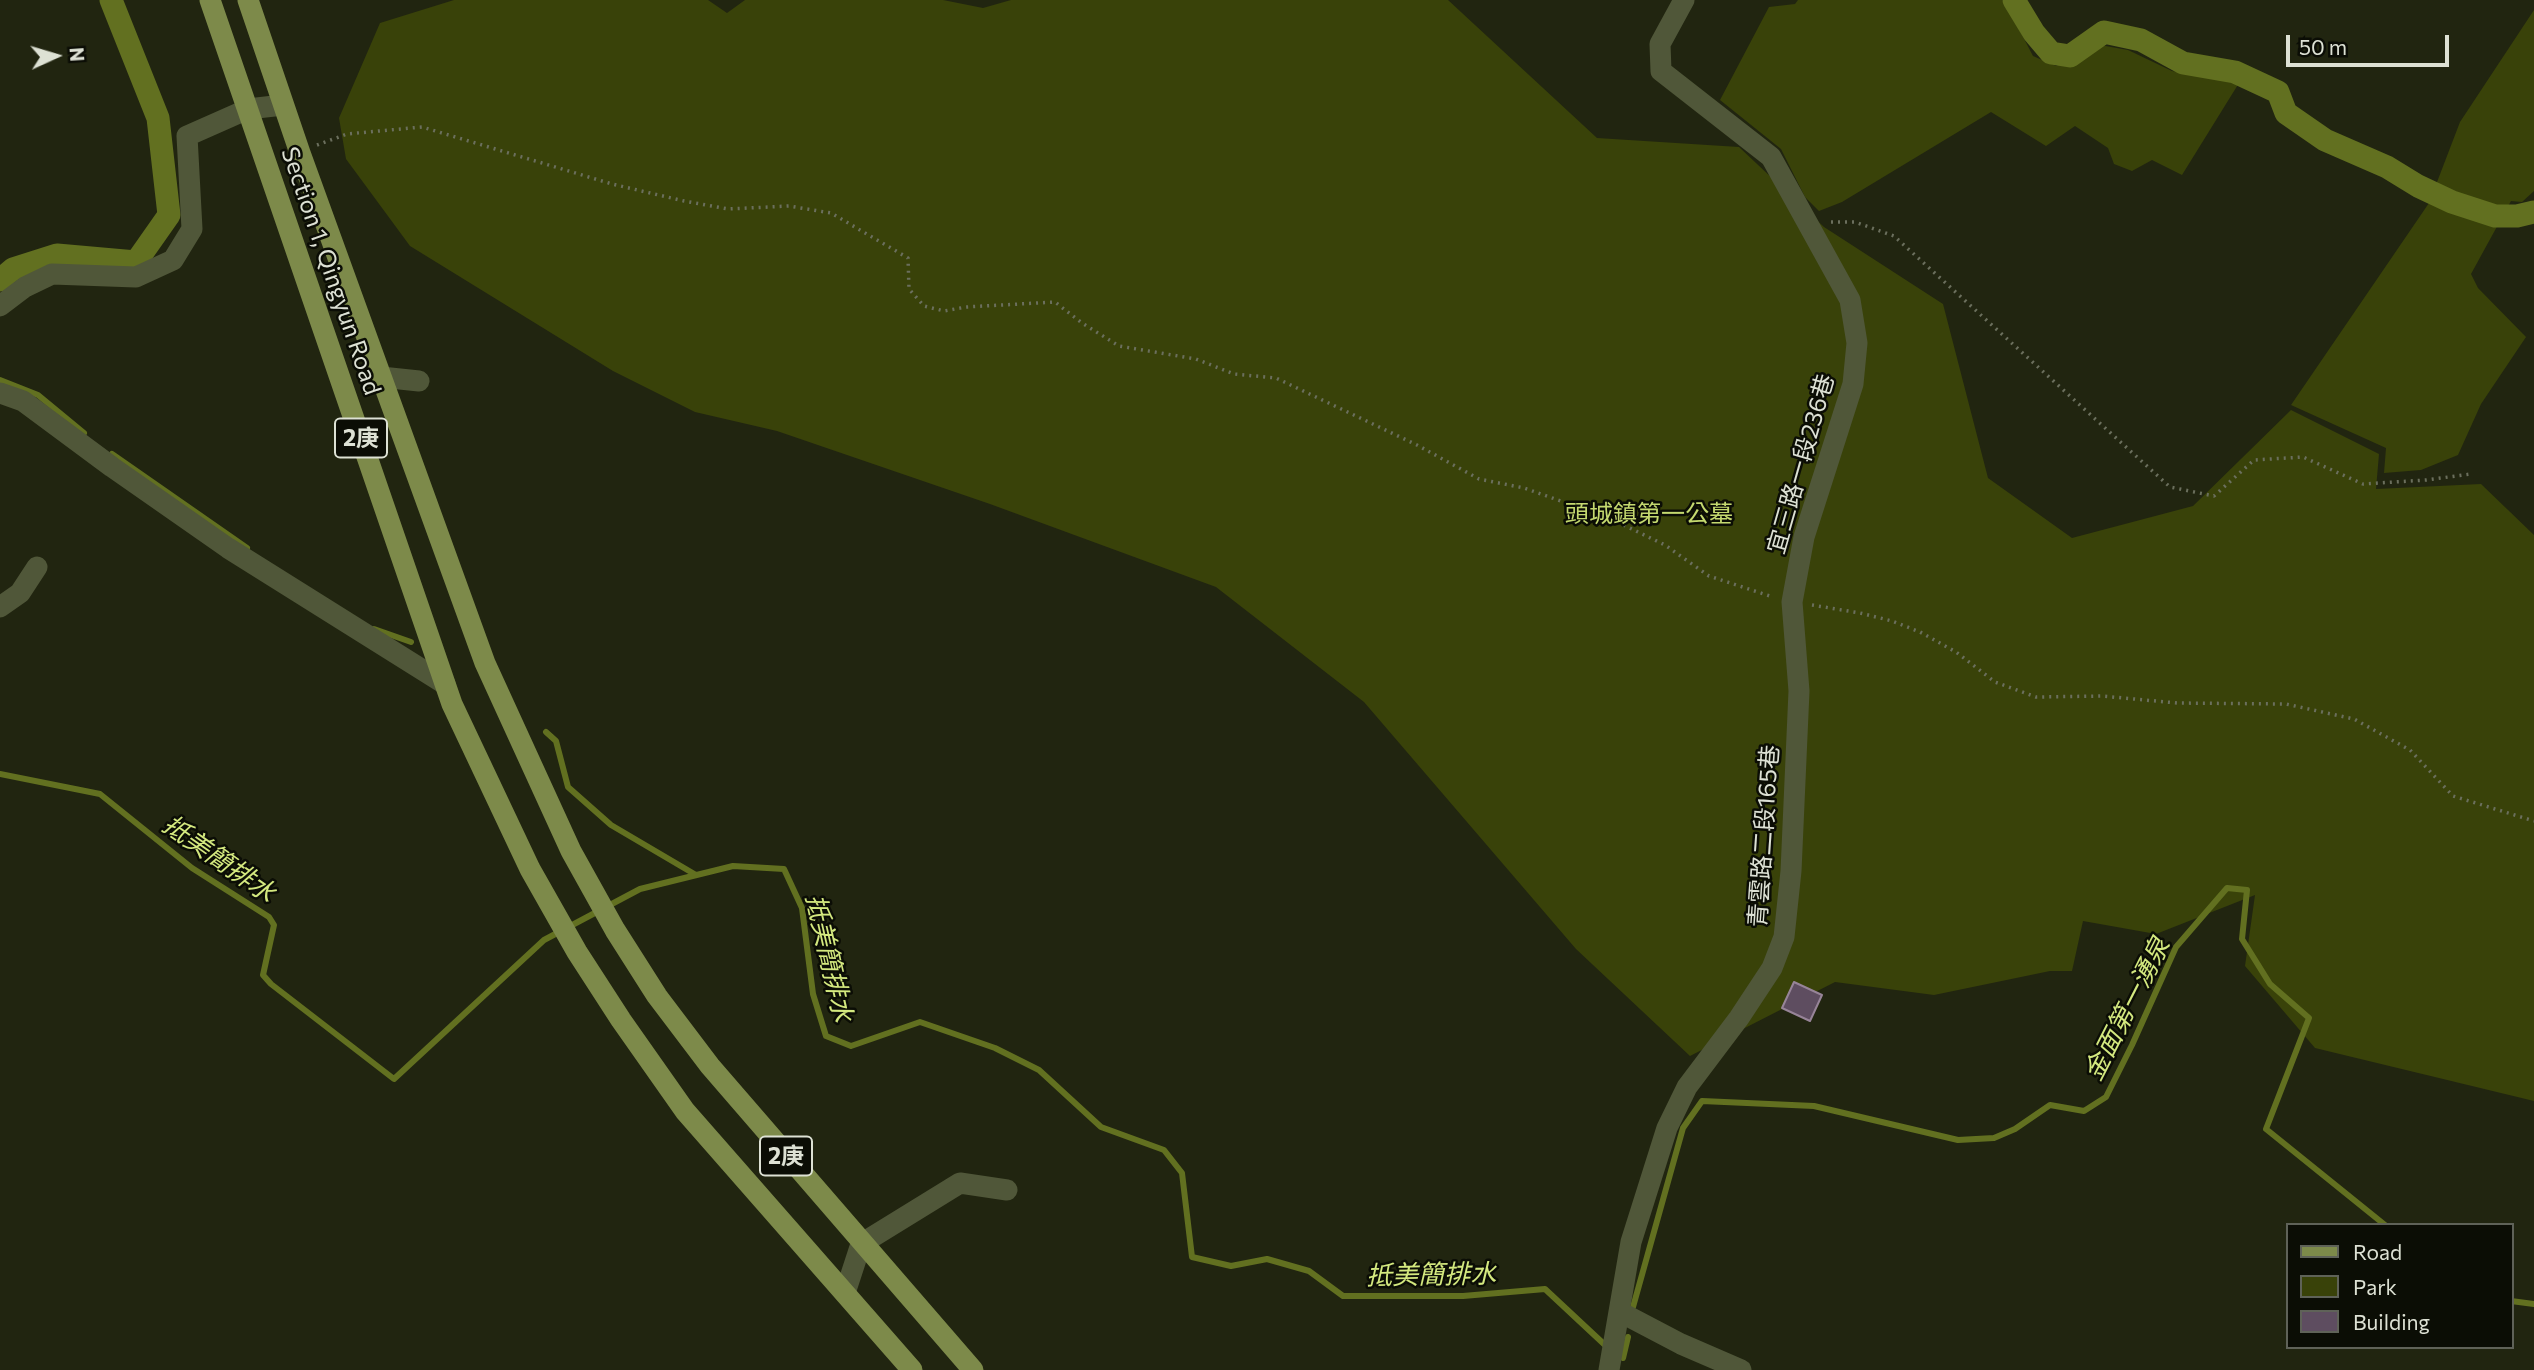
<!DOCTYPE html>
<html>
<head>
<meta charset="utf-8">
<style>
	body { margin:0 }
	#map { position:relative; width:2534px; height:1370px; overflow:hidden; background:#212510; font-family:Commissioner,sans-serif }
	canvas { display:block }
	.legend { position:absolute; left:2286px; top:1223px; width:228px; height:126px; box-sizing:border-box; background:#0b0d05; border:2px solid #5f6258; margin:0; padding:9px 12px; list-style:none; font-size:21px; color:#dde1d4 }
	.legend li { display:flex; align-items:center; gap:14px; height:35px }
	.legend b { width:35px; border:2px solid #5f6258 }
	.north { position:absolute; left:21px; top:21px; width:70px; height:70px; -webkit-text-stroke:5px #0b0d05; paint-order:stroke; rotate:86deg; font-size:19px; font-weight:700; line-height:28px; text-align:center; color:#dde1d4 }
	.north::after { content:''; display:block; margin:auto; width:24px; height:32px; background:#dde1d4; clip-path:polygon(50% 0,100% 100%,50% 72%,0 100%) }
	.scale { position:absolute; left:2286px; top:35px; width:163px; height:32px; box-sizing:border-box; border:4px solid #dde1d4; border-top:0; padding-left:9px; font-size:21px; line-height:24px; white-space:nowrap; color:#dde1d4; -webkit-text-stroke:5px #0b0d05; paint-order:stroke }
</style>
</head>
<body>
<div id="map">
<canvas width="2534" height="1370"></canvas>
<ul class="legend">
<li><b style="height:9px;background:#7d8a4a"></b>Road</li>
<li><b style="height:19px;background:#394209"></b>Park</li>
<li><b style="height:19px;background:#5e4d60"></b>Building</li>
</ul>
<div class="north">N</div>
<div class="scale">50 m</div>
</div>
<script>
const g = document.querySelector('canvas').getContext('2d');
g.lineJoin = 'round';
function fill(path, color) { g.fillStyle = color; g.fill(path, 'evenodd'); }
const toPath = rows => new Path2D(rows.map(r => 'M' + r).join(''));
function strokePath(path, color, width, dash) { g.strokeStyle = color; g.lineWidth = width; g.lineCap = dash ? 'butt' : 'round'; g.setLineDash(dash || []); g.stroke(path); }
function drawText(font, color, halo, rows, align = 'center') {
  g.font = font + ' Commissioner,"Noto Sans TC",sans-serif'; g.lineWidth = 5; g.setLineDash([]); g.textBaseline = 'middle'; g.strokeStyle = halo; g.fillStyle = color; for (const [text, x, y, turn = 0] of rows) {
    g.save(); g.translate(x, y); g.rotate((+turn || 0) * Math.PI / 180); g.textAlign = isNaN(turn) ? turn : align; if (halo) g.strokeText(text, 0, 0); g.fillText(text, 0, 0); g.restore();
  }
}
const green = toPath([
	[454,0,708,0,727,13,745,0,943,0,983,8,1011,0,1448,0,1597,138,1739,147,1824,227,1943,304,1988,478,2072,538,2193,506,2291,410,2379,454,2376,489,2481,484,2534,535,2534,1101,2315,1048,2245,966,2255,895,2156,934,2083,921,2072,971,2050,971,1934,995,1835,982,1690,1056,1576,949,1364,702,1216,587,990,504,777,431,695,412,613,371,410,246,346,159,339,118,380,23],
	[1798,0,2002,0,2006,4,2033,56,2056,66,2100,45,2128,50,2172,71,2239,83,2182,175,2152,160,2132,171,2114,164,2108,148,2075,126,2046,146,1991,112,1842,202,1819,211,1805,197,1781,149,1720,100,1769,7,1795,4],
	[2534,10,2534,191,2522,202,2511,201,2471,274,2478,288,2526,337,2481,404,2458,455,2421,470,2384,473,2386,448,2291,405,2429,203,2460,122]
]);
const stream = toPath([
	[0,380,38,395,84,433],
	[112,454,247,548],
	[374,629,411,642],
	[546,732,556,741,568,787,611,825,696,875],
	[0,774,100,794,192,868,269,917,274,925,263,975,271,984,394,1079,544,940,640,889,733,866,784,869,802,908,813,994,826,1036,851,1046,920,1022,995,1048,1039,1070,1101,1127,1164,1150,1182,1173,1192,1257,1231,1266,1267,1259,1309,1271,1343,1296,1463,1296,1545,1289,1605,1345],
	[2511,1301,2534,1304],
	[1633,1307,1683,1128,1702,1101,1814,1106,1958,1140,1994,1138,2015,1129,2050,1105,2084,1111,2106,1097,2132,1045,2176,947,2227,888,2247,890,2242,939,2270,984,2309,1018,2266,1129,2385,1225],
	[1623,1358,1628,1337]
]);
const canal = toPath([
	[2014,0,2034,33,2051,53,2070,56,2104,32,2141,40,2183,63,2235,72,2278,92,2286,113,2325,140,2387,167,2418,186,2452,202,2495,216,2517,216,2534,212],
	[0,280,13,269,57,255,136,262,169,215,158,118,111,0]
]);
const building = toPath([
	[1794,982,1822,995,1810,1021,1782,1008,1794,982]
]);
const path = toPath([
	[317,145,347,134,422,127,612,184,684,201,728,209,789,206,831,213,908,258,909,289,924,306,944,311,966,307,1055,302,1082,323,1119,346,1196,359,1234,374,1276,378,1417,445,1479,479,1524,488,1609,518,1665,545,1709,576,1773,597],
	[1831,222,1855,222,1894,236,2170,487,2214,496,2254,460,2303,457,2363,484,2426,480,2471,474],
	[1812,605,1860,613,1892,621,1920,632,1956,652,1995,682,2036,697,2102,696,2177,703,2286,704,2354,719,2410,750,2453,796,2534,821]
]);
const minor = toPath([
	[0,306,25,287,52,274,136,277,173,260,192,229,187,136,248,109,283,105],
	[381,377,419,381],
	[0,393,23,401,112,467,228,548,445,684],
	[0,607,20,593,37,567],
	[845,1293,861,1244,960,1183,1007,1190],
	[1620,1312,1681,1344,1741,1370],
	[1609,1370,1631,1242,1667,1128,1687,1087,1739,1018,1772,968,1784,937,1791,871,1799,691,1792,602,1804,537,1853,384,1857,343,1850,300,1771,157,1661,71,1660,44,1684,0]
]);
const major = toPath([
	[210,0,452,704,530,869,577,952,621,1020,685,1111,912,1370],
	[248,0,300,153,485,663,571,851,615,930,657,996,710,1066,973,1370]
]);
const shields = [
	[361,438,52],
	[786,1156,52]
];
const shieldNames = [
	["2庚",361,438],
	["2庚",786,1156]
];
const streetNames = [
	["Section 1, Qingyun Road",331,271,71],
	["宜三路一段236巷",1801,464,-74],
	["青雲路二段165巷",1764,836,-86]
];
const parkNames = [
	["頭城鎮第一公墓",1649,514]
];
const waterNames = [
	["抵美簡排水",219,859,35],
	["抵美簡排水",829,958,77],
	["金面第一湧泉",2127,1009,-63],
	["抵美簡排水",1431,1275,-1]
];
fill(green, '#394209');
strokePath(stream, '#627020', 6);
strokePath(canal, '#627020', 23);
fill(building, '#5e4d60');
strokePath(building, '#978498', 2);
strokePath(path, '#6b6f5d', 3.5, [2, 5]);
strokePath(minor, '#505739', 21);
strokePath(major, '#7d8a4a', 21);
for (const [x, y, w] of shields) { const box = new Path2D(); box.roundRect(x - w / 2, y - 19.5, w, 39, 5); g.fillStyle = '#0b0d05'; g.fill(box); strokePath(box, '#dde1d4', 2); }
drawText('bold 23px', '#dde1d4', null, shieldNames);
drawText('24px', '#dde1d4', '#0b0d05', streetNames);
drawText('24px', '#c4d96f', '#0b0d05', parkNames);
drawText('italic 26px', '#d4e97f', '#0b0d05', waterNames);
</script>
</body>
</html>
